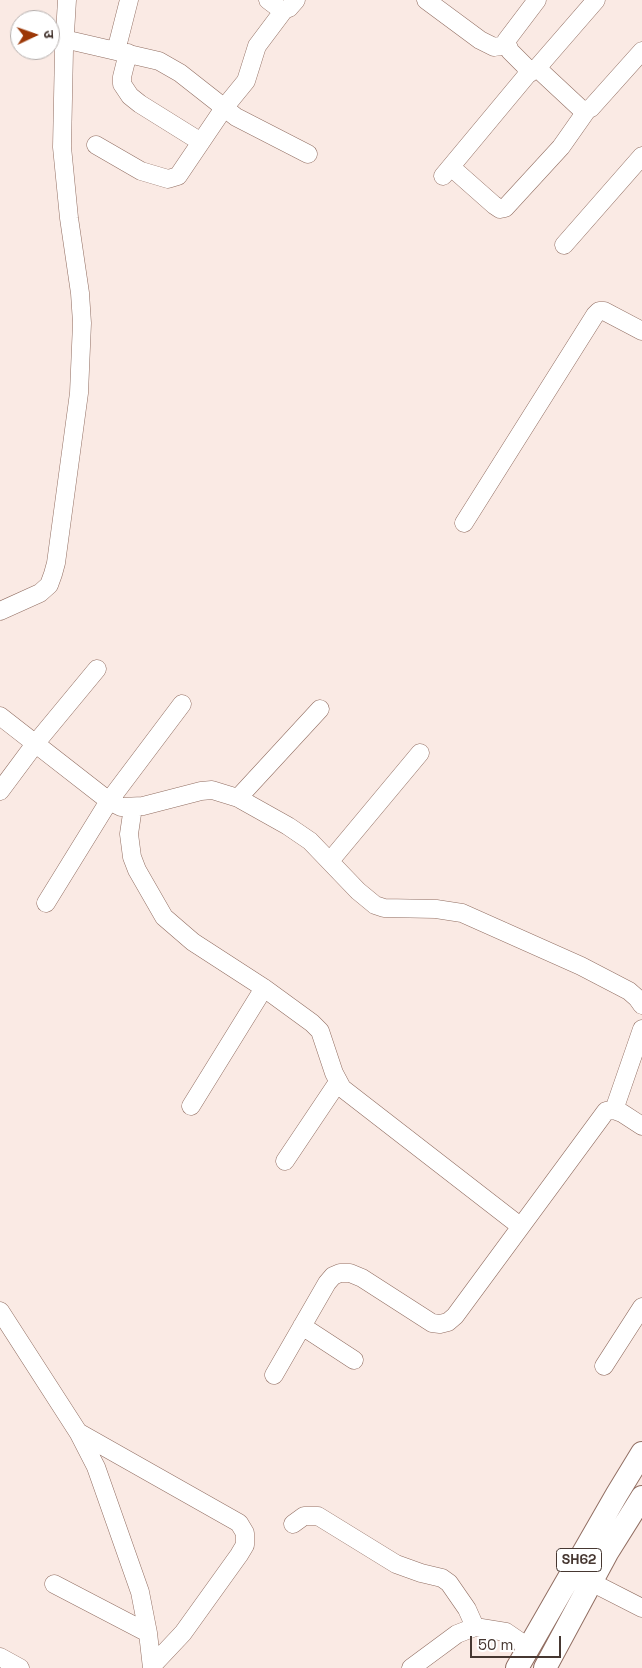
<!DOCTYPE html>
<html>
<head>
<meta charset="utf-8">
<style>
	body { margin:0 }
	#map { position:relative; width:642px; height:1668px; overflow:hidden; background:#faeae4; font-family:"Space Grotesk","Noto Sans Devanagari",sans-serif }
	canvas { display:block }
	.north { position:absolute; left:10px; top:10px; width:50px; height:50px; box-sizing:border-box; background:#fff; border:1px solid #b5afad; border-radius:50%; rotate:87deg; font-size:14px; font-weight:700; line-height:20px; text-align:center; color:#463731 }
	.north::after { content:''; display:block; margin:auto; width:18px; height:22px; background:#9c3706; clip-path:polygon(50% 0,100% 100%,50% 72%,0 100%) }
	.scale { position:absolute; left:470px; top:1636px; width:91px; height:22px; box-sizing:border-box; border:2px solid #463731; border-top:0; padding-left:6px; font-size:15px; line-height:18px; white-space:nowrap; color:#463731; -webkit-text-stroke:4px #fff; paint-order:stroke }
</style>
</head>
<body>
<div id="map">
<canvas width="642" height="1668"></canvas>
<div class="north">उ</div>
<div class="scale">50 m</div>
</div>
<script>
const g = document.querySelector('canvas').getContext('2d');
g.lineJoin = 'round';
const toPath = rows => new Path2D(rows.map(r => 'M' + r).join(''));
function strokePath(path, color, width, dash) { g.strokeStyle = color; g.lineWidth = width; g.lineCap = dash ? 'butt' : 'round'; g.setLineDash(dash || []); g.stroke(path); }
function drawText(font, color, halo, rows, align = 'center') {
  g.font = font + ' "Space Grotesk",sans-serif'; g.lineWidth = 4; g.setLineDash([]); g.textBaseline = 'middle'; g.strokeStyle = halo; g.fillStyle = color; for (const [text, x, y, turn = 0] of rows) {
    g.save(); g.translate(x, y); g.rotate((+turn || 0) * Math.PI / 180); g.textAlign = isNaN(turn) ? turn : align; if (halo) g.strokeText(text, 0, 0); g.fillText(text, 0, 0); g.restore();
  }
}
const minor = toPath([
	[268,0,280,9,284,10,289,8,296,0],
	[426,0,480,40,494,47,506,45],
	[64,39,159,61,180,73,236,117,308,154],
	[116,51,129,0],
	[128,53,122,77,122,84,130,96,140,104,201,142],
	[537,68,581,109,587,110,591,108,642,51],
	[527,75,537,68,596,0],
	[96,145,141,171,168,179,178,176,224,108,246,81,257,46,284,10],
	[451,167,494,205,500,209,505,208,561,147,587,110],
	[443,176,527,75,526,67,510,51,506,41,537,0],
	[564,245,642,156],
	[464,523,595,315,599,311,604,311,642,331],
	[0,611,40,593,49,585,53,574,56,563,79,393,82,323,80,293,69,218,62,147,64,50,67,0],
	[0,716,109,801,121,807,143,806,201,791,212,790,238,798,288,826,310,841,358,891,375,905,384,908,436,909,462,913,581,966,629,991,637,998,642,1005],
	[0,791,35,744,97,669],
	[238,798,320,709],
	[133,807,129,834,132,857,137,870,164,917,193,942,264,988,312,1023,320,1031,334,1073,342,1088,520,1226],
	[330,861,420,753],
	[46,903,109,801,182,704],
	[191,1106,264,988],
	[614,1110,642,1029],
	[285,1161,338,1082],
	[0,1311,78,1432,96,1467,140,1592,148,1633,152,1668],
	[302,1326,354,1360],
	[604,1366,642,1307],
	[274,1375,327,1283,333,1276,340,1273,350,1273,362,1278,432,1323,440,1324,448,1322,455,1316,606,1111,614,1110,622,1113,642,1126],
	[78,1432,239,1523,245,1533,245,1545,239,1555,183,1633,152,1666],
	[293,1524,304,1516,318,1516,396,1564,421,1573,442,1578,449,1583,467,1609,475,1627],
	[591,1582,642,1608],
	[54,1584,148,1633],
	[0,1657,20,1668],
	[411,1668,457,1634,475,1627,506,1632,528,1647]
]);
const major = toPath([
	[517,1668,617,1494,642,1453],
	[545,1668,607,1553,642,1497]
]);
const shields = [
	[579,1560,45]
];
const shieldNames = [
	["SH62",579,1560]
];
strokePath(minor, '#916e62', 19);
strokePath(major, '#916e62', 24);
strokePath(minor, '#fff', 18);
strokePath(major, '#fff', 22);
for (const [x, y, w] of shields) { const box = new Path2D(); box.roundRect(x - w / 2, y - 11.5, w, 23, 4); g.fillStyle = '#fff'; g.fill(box); strokePath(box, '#463731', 1); }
drawText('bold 14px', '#463731', null, shieldNames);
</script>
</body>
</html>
